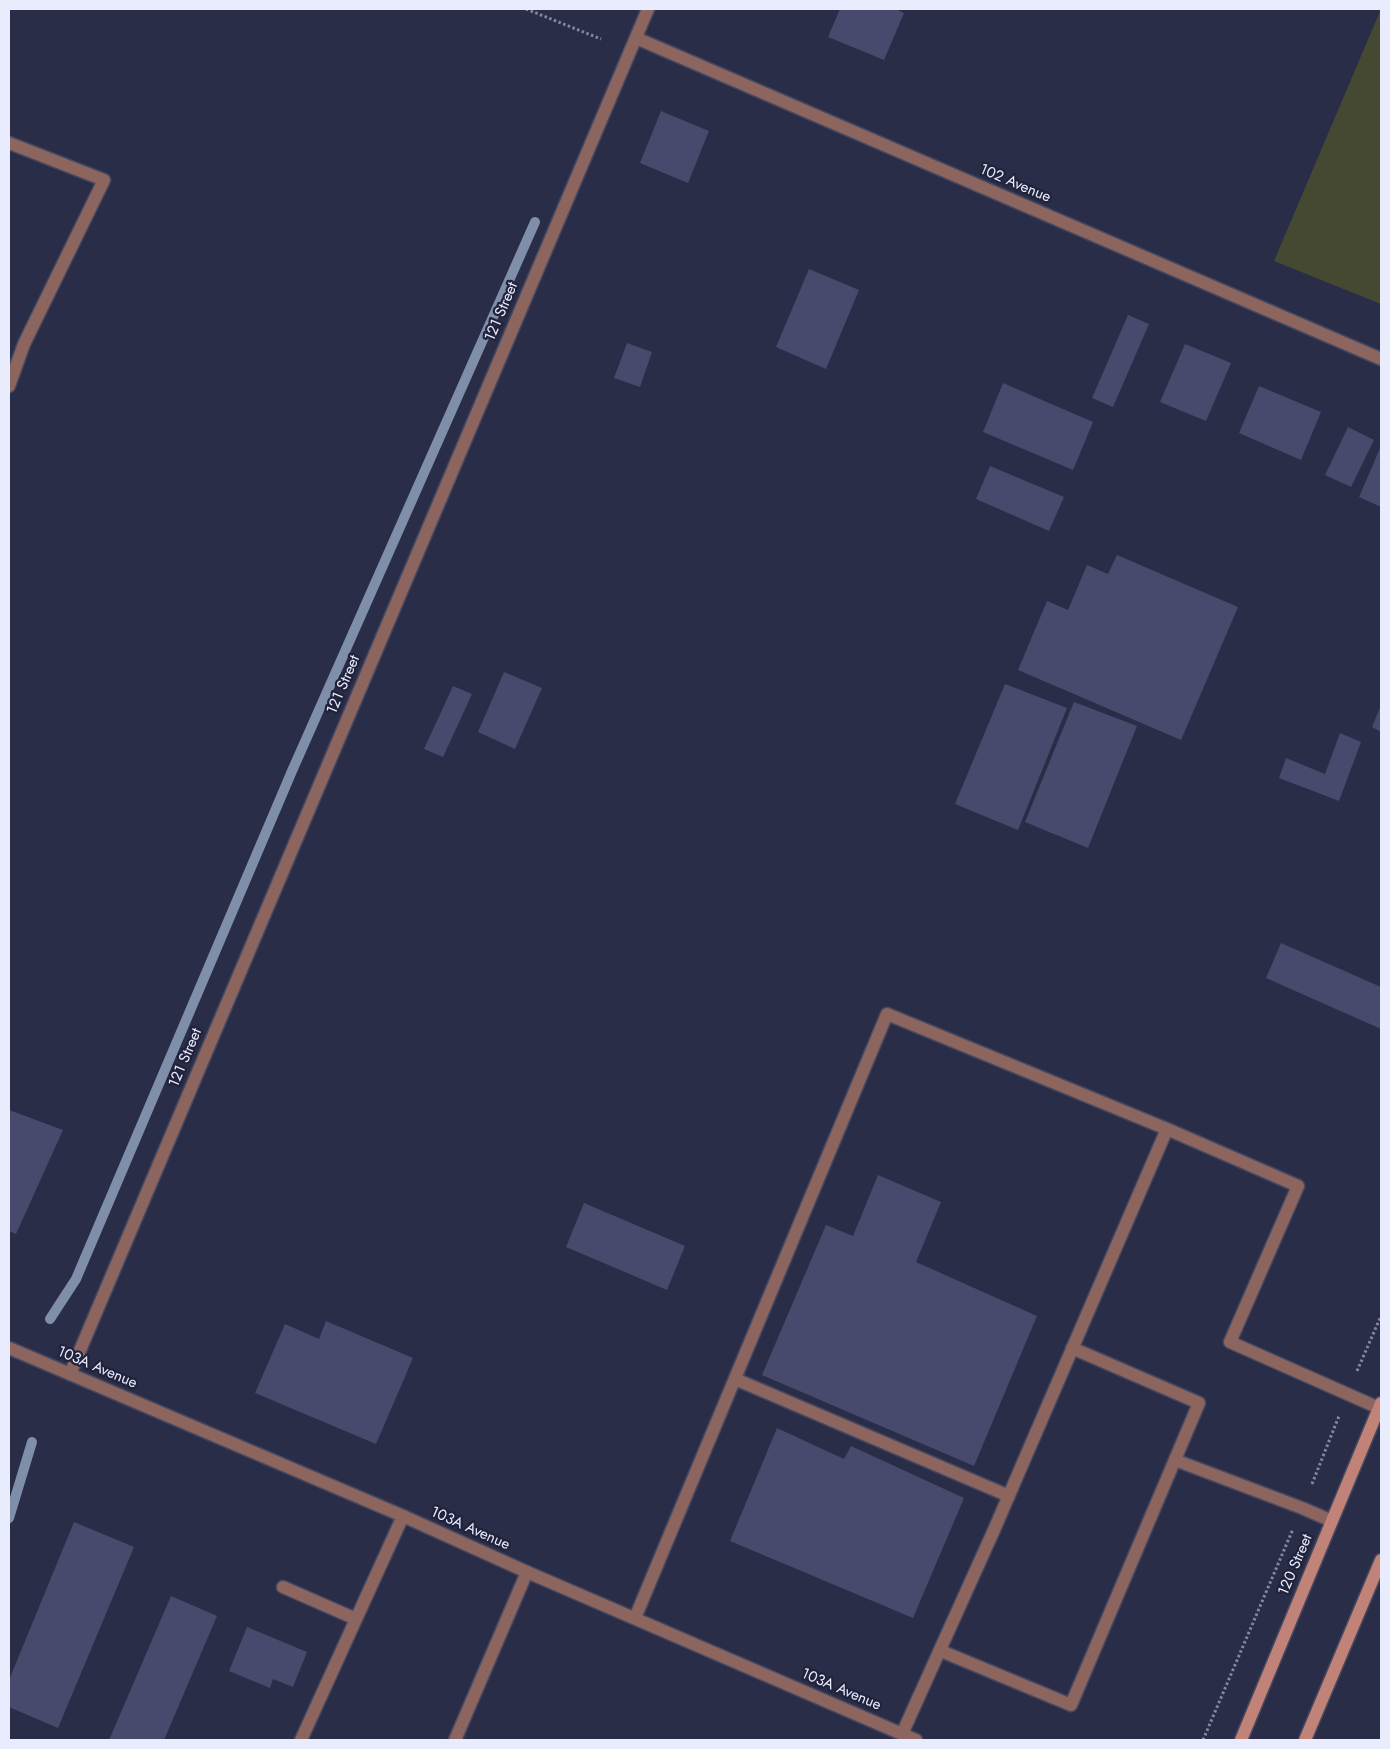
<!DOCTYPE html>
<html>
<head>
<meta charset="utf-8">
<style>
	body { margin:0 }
	#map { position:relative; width:1390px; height:1749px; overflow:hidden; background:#2a2d47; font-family:Jost,sans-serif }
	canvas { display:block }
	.frame { position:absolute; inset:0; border:10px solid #e9ecfd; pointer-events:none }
</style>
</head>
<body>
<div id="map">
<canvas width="1390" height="1749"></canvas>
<div class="frame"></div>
</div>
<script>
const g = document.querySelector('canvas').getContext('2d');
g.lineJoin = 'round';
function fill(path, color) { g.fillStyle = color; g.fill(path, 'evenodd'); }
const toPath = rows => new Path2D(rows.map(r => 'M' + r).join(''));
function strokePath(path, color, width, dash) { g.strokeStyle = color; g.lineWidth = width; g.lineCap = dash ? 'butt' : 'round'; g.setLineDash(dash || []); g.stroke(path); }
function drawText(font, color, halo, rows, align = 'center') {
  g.font = font + ' Jost,sans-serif'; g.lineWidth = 4.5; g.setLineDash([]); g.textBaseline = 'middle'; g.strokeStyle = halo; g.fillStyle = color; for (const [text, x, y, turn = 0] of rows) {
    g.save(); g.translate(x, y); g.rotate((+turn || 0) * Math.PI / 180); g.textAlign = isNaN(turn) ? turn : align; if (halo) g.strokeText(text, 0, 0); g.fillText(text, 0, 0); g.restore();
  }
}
const green = toPath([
	[1381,9,1381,304,1274,261]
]);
const stream = toPath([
	[50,1319,76,1279,292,771,535,222],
	[9,1518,32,1442]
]);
const building = toPath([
	[840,9,895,9,904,13,884,60,828,37],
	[661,111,709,131,688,183,640,163],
	[809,269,859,290,826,369,776,347],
	[1128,315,1149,324,1113,407,1092,398],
	[627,343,652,352,640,387,614,378],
	[1185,344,1231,363,1206,421,1160,402],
	[1003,383,1093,422,1073,470,983,432],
	[1259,386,1321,412,1301,460,1239,433],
	[1348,427,1374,440,1351,487,1325,475],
	[1381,446,1381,507,1359,497],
	[990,466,1064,497,1049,531,976,499],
	[1117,555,1238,607,1181,740,1018,670,1047,601,1068,610,1087,565,1108,574],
	[504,672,542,688,515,749,478,732],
	[1005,684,1067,708,1018,830,955,804],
	[453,686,472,694,443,757,424,749],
	[1074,702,1137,726,1088,848,1025,822],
	[1381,705,1381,732,1372,727],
	[1340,733,1361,742,1339,801,1279,778,1286,758,1325,774],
	[1281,943,1381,987,1381,1029,1266,978],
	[9,1110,63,1130,16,1234,9,1231],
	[878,1175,941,1202,916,1262,1037,1316,974,1466,762,1375,826,1225,853,1236],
	[584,1203,685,1246,667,1290,566,1247],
	[326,1321,413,1358,376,1444,255,1393,285,1324,319,1339],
	[777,1428,844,1459,851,1446,964,1498,913,1618,730,1541],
	[74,1522,134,1547,58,1728,9,1707,9,1680],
	[171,1596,217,1616,164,1740,109,1740],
	[247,1627,307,1652,293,1687,273,1679,270,1688,229,1671]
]);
const path = toPath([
	[526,9,601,39],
	[1357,1371,1381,1316],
	[1312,1484,1339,1416],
	[1203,1740,1293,1529]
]);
const service = toPath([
	[9,143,104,180,24,344,9,386],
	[735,1379,1009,1496],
	[1175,1460,1302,1508,1332,1521],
	[283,1587,356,1619],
	[635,1618,887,1014,1167,1129],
	[941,1651,1071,1705,1199,1403,1072,1348],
	[902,1734,994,1530,1167,1129,1298,1186,1230,1342,1379,1408],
	[301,1740,403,1516],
	[455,1740,527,1572]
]);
const minor = toPath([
	[636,38,1381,359],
	[70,1374,648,9]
]);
const tertiary = toPath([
	[9,1348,403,1516,527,1572,916,1740]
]);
const secondary = toPath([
	[1241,1740,1381,1403],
	[1305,1740,1381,1560]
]);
const streetNames = [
	["102 Avenue",1015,184,23],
	["121 Street",502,312,-67],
	["121 Street",344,685,-67],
	["121 Street",186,1058,-67],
	["103A Avenue",97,1368,23],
	["103A Avenue",470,1529,24],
	["120 Street",1296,1565,-67],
	["103A Avenue",841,1690,23]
];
fill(green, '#454932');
strokePath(stream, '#7f8ea9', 10);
fill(building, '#474a6c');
strokePath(service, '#454860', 15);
strokePath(minor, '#454860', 15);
strokePath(tertiary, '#454860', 15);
strokePath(secondary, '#454860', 15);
strokePath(path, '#84879d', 3, [2.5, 2.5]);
strokePath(service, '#8c655e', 12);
strokePath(minor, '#8c655e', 12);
strokePath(tertiary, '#8c655e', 12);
strokePath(secondary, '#c18377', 12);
drawText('15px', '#e9ecfd', '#21233c', streetNames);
</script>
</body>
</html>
